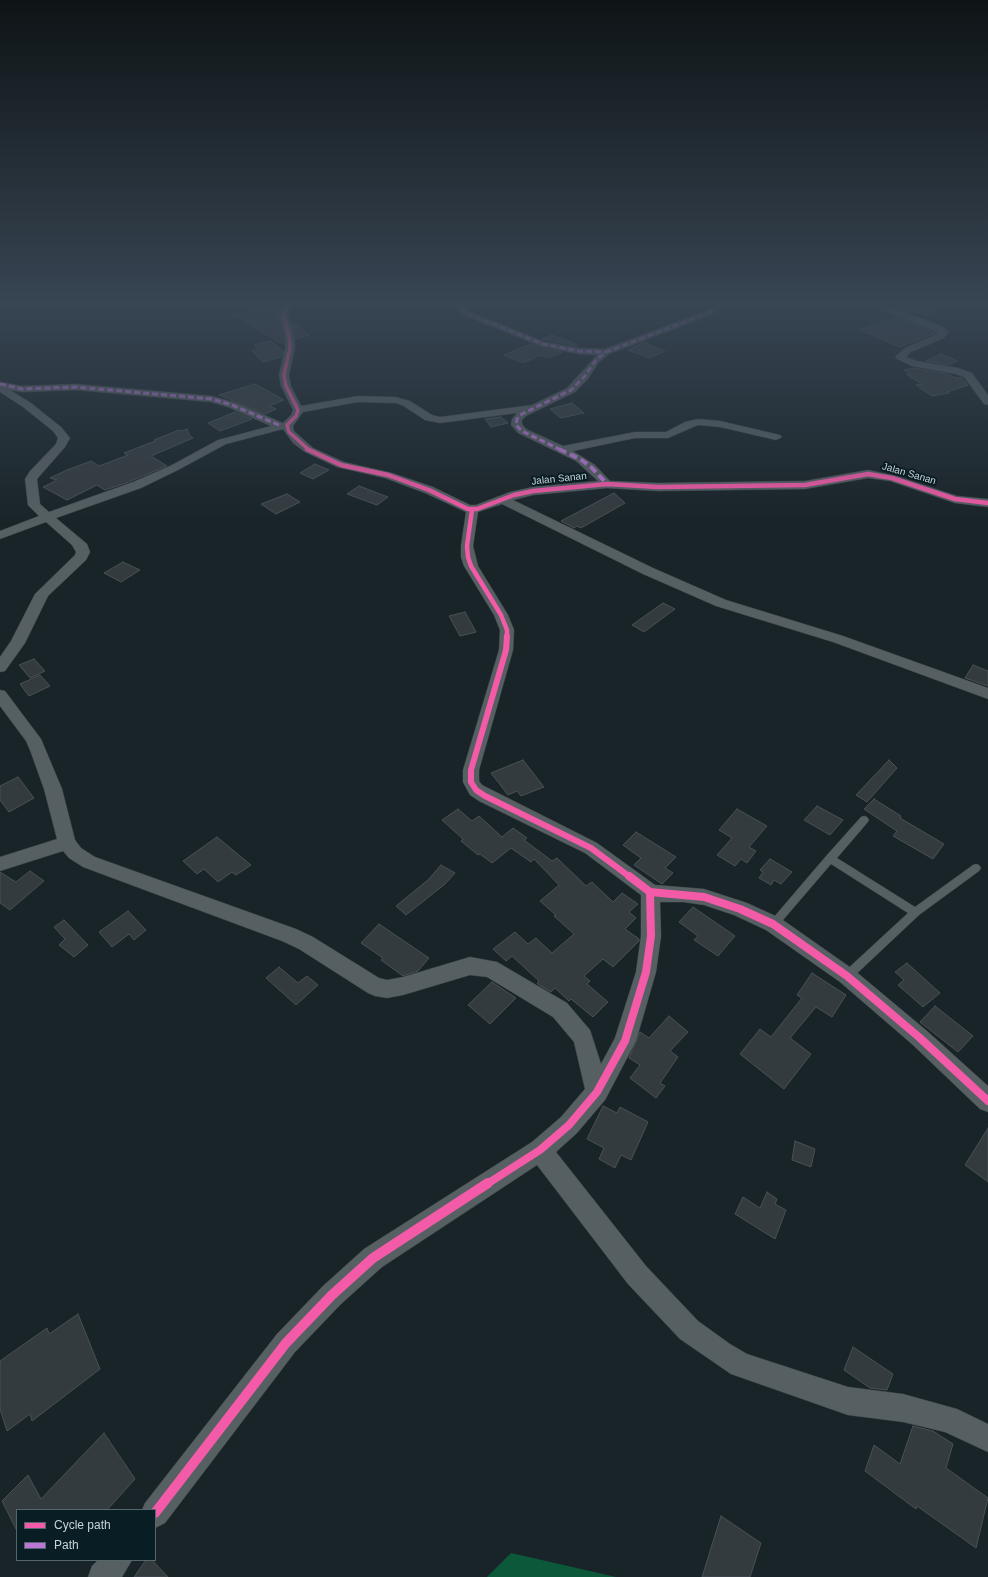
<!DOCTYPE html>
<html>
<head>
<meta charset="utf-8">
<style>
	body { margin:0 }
	#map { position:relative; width:988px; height:1577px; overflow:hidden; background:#192428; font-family:Helvetica,sans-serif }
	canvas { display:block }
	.legend { position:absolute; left:16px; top:1509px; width:140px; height:52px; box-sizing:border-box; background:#091e24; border:1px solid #55676c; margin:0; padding:5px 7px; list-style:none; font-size:12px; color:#c8d4d8 }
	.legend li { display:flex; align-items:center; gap:8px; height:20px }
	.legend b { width:20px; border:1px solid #55676c }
</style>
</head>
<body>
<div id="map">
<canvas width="988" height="1577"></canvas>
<ul class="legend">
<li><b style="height:5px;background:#f35aa7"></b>Cycle path</li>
<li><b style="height:5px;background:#ba77d6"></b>Path</li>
</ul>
</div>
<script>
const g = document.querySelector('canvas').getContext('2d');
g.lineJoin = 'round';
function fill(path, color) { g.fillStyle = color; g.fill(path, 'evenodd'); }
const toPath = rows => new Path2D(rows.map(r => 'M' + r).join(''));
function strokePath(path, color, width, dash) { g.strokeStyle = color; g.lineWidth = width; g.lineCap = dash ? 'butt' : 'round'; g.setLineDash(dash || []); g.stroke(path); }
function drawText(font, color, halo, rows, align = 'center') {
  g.font = font + ' Helvetica,sans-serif'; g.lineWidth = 4; g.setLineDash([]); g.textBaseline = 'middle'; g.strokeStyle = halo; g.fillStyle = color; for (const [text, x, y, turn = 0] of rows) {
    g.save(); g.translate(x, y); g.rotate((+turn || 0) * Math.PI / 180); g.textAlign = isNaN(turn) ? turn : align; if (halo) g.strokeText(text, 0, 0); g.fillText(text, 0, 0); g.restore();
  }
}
const forest = toPath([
	[511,1553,616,1577,487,1577]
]);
const building = toPath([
	[245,303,275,303,280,309,277,314,283,342,280,343,232,314,250,313,245,303],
	[893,303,952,303,925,316,893,305,893,303],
	[896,317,935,333,900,347,860,330,896,317],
	[297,324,309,335,296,339,292,325,297,324],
	[552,335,578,345,576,346,542,339,552,335],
	[271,341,283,350,281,357,263,362,252,351,259,349,254,345,271,341],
	[644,342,665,351,649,358,628,350,644,342],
	[530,344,540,347,562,352,549,358,541,355,523,363,504,355,530,344],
	[941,354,957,361,948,365,926,361,941,354],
	[914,368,948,374,956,378,961,377,968,385,947,392,949,393,932,396,916,385,922,384,907,375,911,374,904,370,914,368],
	[255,384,284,400,269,406,276,409,265,414,219,395,255,384],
	[572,403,584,413,561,418,550,409,572,403],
	[235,412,252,419,220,431,208,423,235,412],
	[501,417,508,423,491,427,485,419,501,417],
	[187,429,190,436,193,438,151,456,167,466,126,483,105,490,97,485,67,500,43,487,57,480,50,478,67,470,91,461,99,466,128,455,124,453,155,441,154,440,179,430,181,431,187,429],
	[315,464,329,470,313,479,300,473,315,464],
	[359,486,388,497,377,505,347,494,359,486],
	[614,493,625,503,581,528,577,526,574,528,561,521,614,493],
	[287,494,300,502,276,514,261,504,287,494],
	[123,562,140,570,121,582,104,573,123,562],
	[663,603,675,609,644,632,632,625,663,603],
	[465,612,476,632,460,636,449,616,465,612],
	[34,659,45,671,30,678,19,665,34,659],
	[973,665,988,671,988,686,965,678,973,665],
	[40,675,50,686,29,696,20,684,40,675],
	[523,760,544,787,521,796,517,791,508,795,491,773,523,760],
	[889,760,897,768,867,802,856,795,889,760],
	[18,777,34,798,9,812,0,800,0,786,18,777],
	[874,799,901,816,900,818,944,844,933,859,893,836,897,831,864,809,874,799],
	[817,806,843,820,830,835,804,820,817,806],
	[458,809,472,821,479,816,502,837,513,828,527,838,524,840,552,861,557,858,586,886,592,882,613,902,622,893,638,904,629,912,636,918,625,929,639,939,639,941,613,967,603,959,584,976,590,981,587,984,608,1002,593,1017,571,999,569,1001,555,988,551,992,539,985,537,983,539,981,512,956,506,961,493,949,515,932,528,944,536,938,552,953,574,934,554,916,556,915,540,901,559,885,534,859,531,862,511,848,492,863,480,854,478,855,461,841,463,839,442,820,458,809],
	[737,809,767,826,749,847,756,851,747,863,741,859,735,866,717,855,732,838,719,830,737,809],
	[636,832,676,857,665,868,673,873,662,884,634,865,641,858,623,845,636,832],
	[217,837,251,865,236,875,232,872,218,882,204,869,197,874,183,861,217,837],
	[770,859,792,872,781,884,774,880,771,885,759,878,763,872,760,870,770,859],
	[441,865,455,873,445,884,406,915,396,906,428,880,441,865],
	[30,871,44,881,10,910,0,903,0,872,16,882,30,871],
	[693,907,735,936,718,956,694,940,698,936,679,922,693,907],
	[128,911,146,930,134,940,129,934,112,947,99,932,128,911],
	[64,920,88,945,74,957,59,945,65,939,54,927,64,920],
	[379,924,429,958,418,971,403,976,381,960,383,958,361,943,379,924],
	[907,963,940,993,923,1007,898,985,904,980,895,972,907,963],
	[279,967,298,983,307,976,318,985,296,1005,266,978,279,967],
	[812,973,846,995,832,1017,816,1007,790,1038,811,1054,784,1089,740,1054,760,1029,771,1037,802,998,797,995,812,973],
	[492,982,516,998,490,1024,468,1005,492,982],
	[935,1006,973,1036,958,1052,920,1022,935,1006],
	[669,1016,688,1032,670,1051,678,1057,660,1083,665,1086,656,1098,630,1078,640,1065,629,1058,640,1032,649,1038,669,1016],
	[603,1106,617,1113,620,1107,648,1122,631,1160,621,1155,615,1168,599,1159,604,1148,587,1139,603,1106],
	[988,1128,988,1182,965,1165,988,1128],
	[795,1141,815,1149,811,1167,792,1160,795,1141],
	[767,1192,777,1199,775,1204,786,1210,775,1239,735,1214,743,1197,760,1208,767,1192],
	[78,1314,100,1369,32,1421,30,1414,7,1431,0,1409,0,1361,47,1328,49,1334,78,1314],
	[853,1347,893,1374,887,1390,870,1388,844,1370,853,1347],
	[913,1426,933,1431,953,1444,946,1468,988,1498,976,1548,917,1506,916,1509,865,1471,874,1445,900,1464,913,1426],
	[104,1433,135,1479,107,1510,17,1510,17,1531,2,1501,28,1475,41,1499,104,1433],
	[721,1516,761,1543,750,1577,702,1577,721,1516],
	[146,1560,152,1560,168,1577,134,1577,146,1560]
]);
const lane = toPath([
	[864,816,867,817,869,820,867,823,837,858,915,907,973,865,976,864,979,865,981,868,979,871,919,915,851,979,847,981,843,979,842,976,843,973,908,913,831,864,777,927,773,928,769,927,768,924,827,855,861,817,864,816]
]);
const street = toPath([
	[286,303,294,303,288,314,294,336,295,348,289,375,291,386,301,406,358,396,395,397,410,401,432,415,440,417,532,405,567,388,597,355,579,354,540,346,465,316,448,303,458,303,471,312,545,342,579,348,605,349,705,311,717,303,727,303,711,315,609,354,599,362,588,379,575,392,526,416,522,420,522,424,526,429,563,446,635,432,666,432,685,422,698,419,720,421,780,435,782,437,776,440,720,427,698,425,668,438,635,438,573,451,595,465,610,481,658,483,805,481,868,470,896,476,957,496,988,499,988,507,955,503,890,481,868,478,805,489,658,491,607,488,533,495,513,500,653,568,726,600,843,636,988,688,988,699,833,642,716,606,643,574,502,504,478,512,473,546,478,566,508,615,514,630,513,650,479,770,479,781,482,785,597,843,655,885,704,889,747,903,780,918,854,970,927,1031,988,1086,988,1112,980,1109,913,1045,840,982,766,930,734,915,704,905,683,902,660,902,661,936,656,972,636,1041,605,1100,577,1133,556,1152,646,1266,698,1321,730,1344,747,1354,848,1387,903,1394,957,1409,988,1424,988,1452,945,1432,903,1422,848,1415,731,1374,680,1339,628,1284,537,1165,382,1267,341,1304,295,1352,165,1523,155,1528,155,1510,142,1510,145,1503,277,1334,323,1286,364,1249,532,1142,561,1117,585,1089,574,1042,553,1017,487,977,470,975,403,995,387,998,375,996,368,993,299,949,282,941,83,867,69,858,63,851,0,871,0,857,57,839,44,789,30,750,26,741,0,706,0,690,5,691,41,739,62,789,75,840,81,848,95,857,296,929,313,937,379,978,387,980,403,977,470,957,497,962,567,1003,590,1030,601,1064,615,1038,636,972,641,936,641,895,585,853,479,801,470,795,463,782,463,770,499,650,500,630,494,615,464,566,461,557,461,546,466,512,425,493,385,478,337,467,305,452,293,443,283,429,226,444,178,470,141,488,56,518,87,544,90,552,86,560,48,596,25,643,5,671,0,672,0,657,11,641,35,594,75,555,76,552,72,545,46,522,0,539,0,531,39,516,28,505,25,479,30,471,56,444,58,438,53,431,23,407,0,392,0,382,22,386,76,384,212,396,236,403,283,423,291,415,293,410,281,386,279,375,285,348,284,336,278,314,286,303],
	[10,390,22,392,76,390,211,402,228,407,271,426,218,440,170,466,133,482,49,512,40,504,37,479,65,447,70,438,61,427,31,403,10,390],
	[358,402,395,403,402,405,425,420,440,423,517,413,512,419,511,425,518,433,576,461,598,481,533,487,510,492,476,505,470,505,433,487,392,473,344,462,313,448,294,431,293,426,303,412,358,402],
	[870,303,880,303,939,325,947,330,949,332,944,338,911,352,906,357,917,361,958,368,972,373,988,395,988,405,984,404,964,377,956,374,912,366,897,359,895,357,897,355,905,348,939,333,876,308,870,303],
	[98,1560,132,1560,122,1577,88,1577,92,1566,98,1560]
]);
const quietFar1 = toPath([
	[452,303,468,314,543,344,579,351,606,352],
	[0,384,22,389,76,387,212,399,232,405,281,426],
	[561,450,522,431,516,425,517,419,522,414,571,390,584,377,596,360,606,352,708,313,723,303]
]);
const quiet = toPath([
	[559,449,580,459,591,467,607,484]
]);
const cyclewayFar4 = toPath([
	[290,303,283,314,289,336,290,348,284,375,286,386,298,410,296,416,287,425,289,432,309,450]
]);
const cyclewayFar3 = toPath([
	[307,449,341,465,388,475,429,490,468,509,477,509,514,495,533,491,607,484,658,487,805,485,868,474,892,478,955,499,988,503],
	[472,510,467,546,468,557,471,566,501,615,507,630,507,637]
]);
const cyclewayFar2 = toPath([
	[507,636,506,650,471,770,471,782,476,790,485,796,591,848,630,877]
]);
const cyclewayFar1 = toPath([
	[629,876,650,892,704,897,740,909,773,924,847,976,920,1038,988,1101],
	[487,1184,540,1150,569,1125,597,1092,625,1041,646,972,651,936,650,892]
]);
const cycleway = toPath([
	[155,1513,286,1343,332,1295,373,1258,488,1183]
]);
const farStreetnames = [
	["Jalan Sanan",909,474,16],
	["Jalan Sanan",559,479,-6]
];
fill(forest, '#0b593a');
fill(building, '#343b3f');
strokePath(building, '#495156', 1);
strokePath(lane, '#384144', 1);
strokePath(street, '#384144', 1);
fill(lane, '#565f62');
fill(street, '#565f62');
strokePath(quietFar1, '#ba77d6', 3, [6, 3]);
strokePath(quiet, '#ba77d6', 4, [8, 4]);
strokePath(cyclewayFar4, '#f35aa7', 3.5);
strokePath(cyclewayFar3, '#f35aa7', 4.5);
strokePath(cyclewayFar2, '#f35aa7', 6);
strokePath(cyclewayFar1, '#f35aa7', 8);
strokePath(cycleway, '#f35aa7', 10);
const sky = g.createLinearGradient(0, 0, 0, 524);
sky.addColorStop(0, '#0e1416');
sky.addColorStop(0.58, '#384553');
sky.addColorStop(1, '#38455300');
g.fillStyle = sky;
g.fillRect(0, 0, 988, 524);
drawText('10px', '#c8d4d8', '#091e24', farStreetnames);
</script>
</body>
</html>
